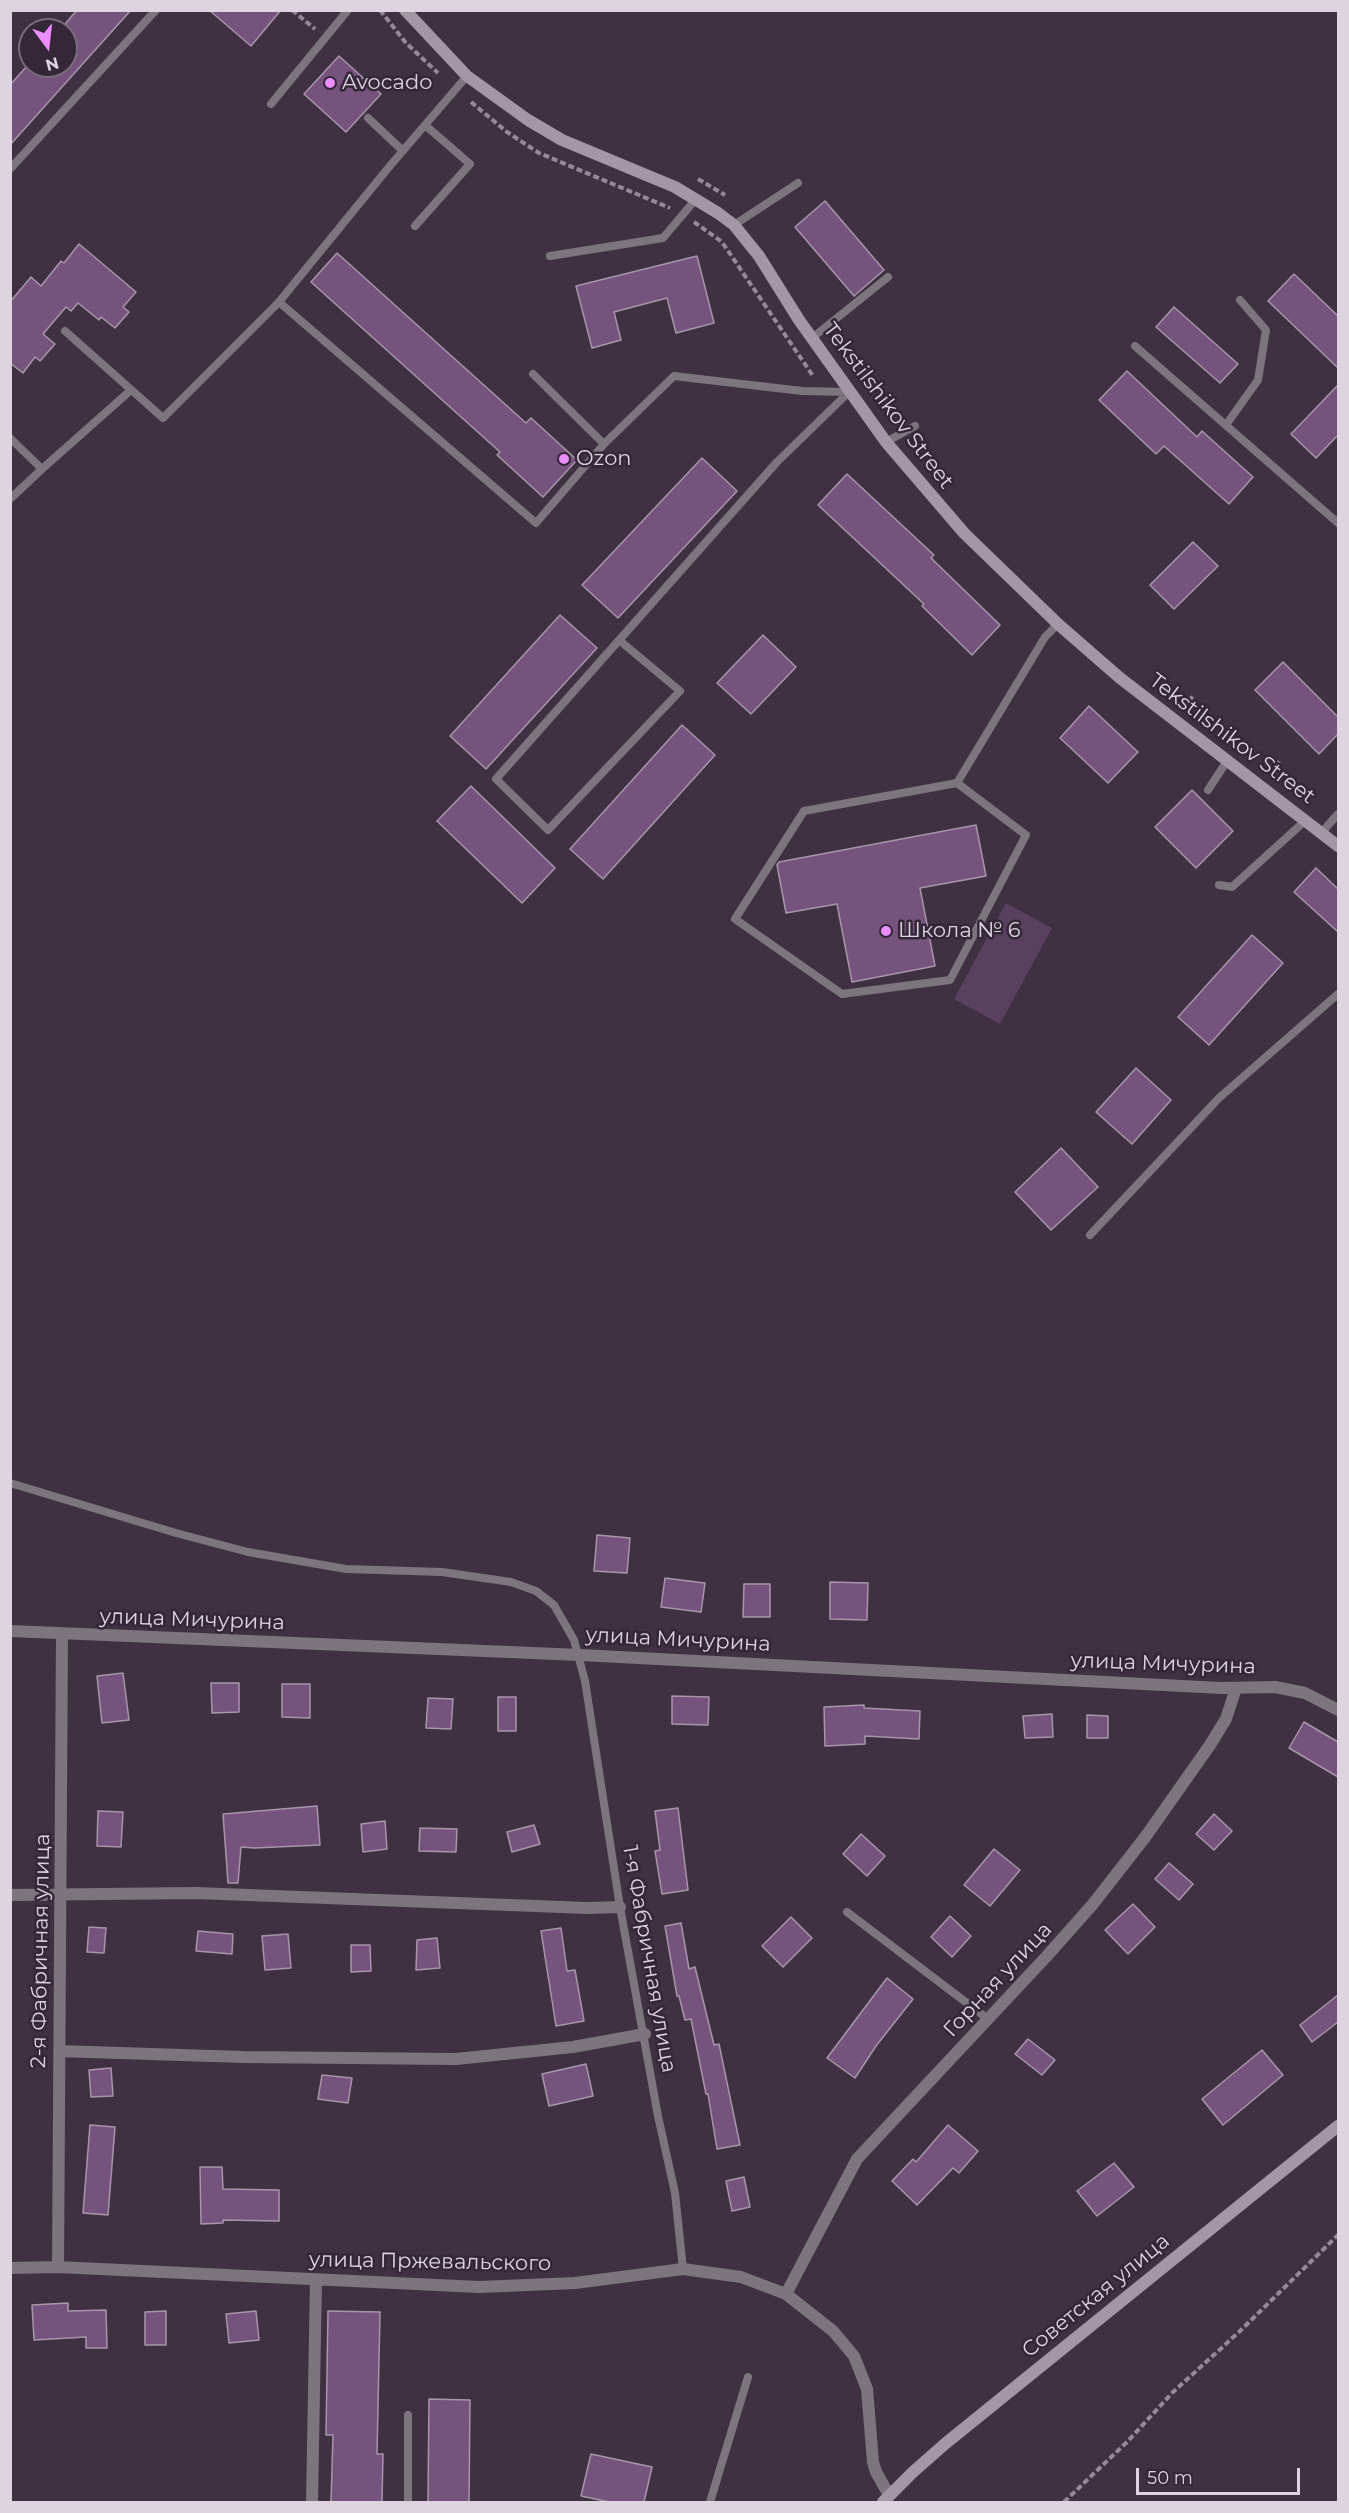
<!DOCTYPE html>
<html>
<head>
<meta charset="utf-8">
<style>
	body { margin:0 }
	#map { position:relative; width:1349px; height:2513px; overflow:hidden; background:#3f3142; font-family:Montserrat,sans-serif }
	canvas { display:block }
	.frame { position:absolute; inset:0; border:12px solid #ddd4df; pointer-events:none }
	.north { position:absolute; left:18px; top:18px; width:60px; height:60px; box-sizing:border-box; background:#342737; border:2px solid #786c7a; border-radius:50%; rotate:165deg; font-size:16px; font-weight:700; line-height:24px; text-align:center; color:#ddd4df }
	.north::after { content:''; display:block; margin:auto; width:21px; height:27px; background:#ea8dfd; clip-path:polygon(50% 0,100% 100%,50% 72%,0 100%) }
	.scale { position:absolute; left:1136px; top:2468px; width:164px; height:27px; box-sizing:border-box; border:3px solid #ddd4df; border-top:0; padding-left:8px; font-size:18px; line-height:21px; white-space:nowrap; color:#ddd4df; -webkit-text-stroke:4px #342737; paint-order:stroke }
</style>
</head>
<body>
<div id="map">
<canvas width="1349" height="2513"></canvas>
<div class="frame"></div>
<div class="north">N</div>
<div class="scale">50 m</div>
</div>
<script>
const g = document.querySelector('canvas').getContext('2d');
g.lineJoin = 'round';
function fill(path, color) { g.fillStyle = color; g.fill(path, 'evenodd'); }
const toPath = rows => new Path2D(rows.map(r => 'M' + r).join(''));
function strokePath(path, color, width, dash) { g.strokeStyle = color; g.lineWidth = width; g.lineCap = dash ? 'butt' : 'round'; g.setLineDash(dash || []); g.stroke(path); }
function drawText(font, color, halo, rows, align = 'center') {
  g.font = font + ' Montserrat,sans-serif'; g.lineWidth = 5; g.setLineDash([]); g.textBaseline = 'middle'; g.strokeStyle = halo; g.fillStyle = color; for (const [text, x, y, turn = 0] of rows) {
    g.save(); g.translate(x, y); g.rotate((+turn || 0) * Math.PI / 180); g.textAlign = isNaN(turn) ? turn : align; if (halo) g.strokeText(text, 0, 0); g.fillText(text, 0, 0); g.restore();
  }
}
const green = toPath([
	[1006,903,1052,928,1000,1024,954,999]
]);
const building = toPath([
	[77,10,131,10,10,145,10,85,27,66,66,66,66,23,77,10],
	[209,10,281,10,251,46,209,10],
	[339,56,381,94,346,132,304,94,339,56],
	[825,201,884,270,854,296,795,227,825,201],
	[79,244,136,292,123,307,129,312,115,328,101,317,99,320,78,303,71,311,66,307,43,334,55,344,40,361,35,357,23,373,10,363,10,302,31,277,41,286,61,261,64,263,79,244],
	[337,253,526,423,531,418,577,460,543,497,497,455,500,452,311,282,337,253],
	[697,256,714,323,676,333,667,298,614,312,621,340,592,348,576,286,697,256],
	[1294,274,1338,316,1338,368,1268,301,1294,274],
	[1174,307,1238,364,1220,383,1156,327,1174,307],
	[1127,371,1197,437,1202,431,1253,477,1229,504,1164,446,1156,454,1099,400,1127,371],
	[1338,385,1338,435,1316,458,1291,434,1338,385],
	[702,458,737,491,618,618,582,585,702,458],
	[847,474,934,555,931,558,1000,625,972,655,922,606,924,604,818,505,847,474],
	[1193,542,1218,566,1174,609,1150,585,1193,542],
	[560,615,597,648,486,769,450,736,560,615],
	[763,635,796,667,751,714,717,683,763,635],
	[1283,662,1338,717,1338,734,1319,754,1255,690,1283,662],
	[1089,706,1138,752,1108,783,1060,738,1089,706],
	[682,725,715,755,603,879,570,849,682,725],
	[471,786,555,868,522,903,437,821,471,786],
	[1192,790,1233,831,1196,868,1155,827,1192,790],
	[976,825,986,876,920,888,935,966,852,982,837,904,786,913,777,865,779,862,976,825],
	[1316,868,1338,889,1338,932,1294,892,1316,868],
	[1252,935,1283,963,1209,1045,1178,1017,1252,935],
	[1136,1068,1171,1100,1132,1144,1096,1112,1136,1068],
	[1061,1148,1098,1187,1051,1230,1015,1192,1061,1148],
	[597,1535,630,1538,627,1573,594,1571,597,1535],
	[665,1578,705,1583,701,1612,661,1607,665,1578],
	[830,1582,868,1583,867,1620,830,1619,830,1582],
	[744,1584,770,1584,770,1617,743,1617,744,1584],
	[123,1673,129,1720,102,1723,97,1676,123,1673],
	[211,1683,239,1683,239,1712,212,1713,211,1683],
	[282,1684,310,1684,310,1718,282,1717,282,1684],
	[672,1696,709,1697,708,1725,672,1724,672,1696],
	[498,1697,516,1697,516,1731,498,1731,498,1697],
	[428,1698,453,1699,451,1729,426,1728,428,1698],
	[864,1705,864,1708,920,1711,919,1739,865,1736,865,1744,825,1746,824,1707,864,1705],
	[1052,1714,1053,1737,1025,1738,1023,1716,1052,1714],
	[1087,1715,1108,1716,1108,1738,1087,1738,1087,1715],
	[1304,1722,1338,1742,1338,1777,1289,1748,1304,1722],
	[317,1806,320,1845,254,1848,241,1847,238,1883,228,1883,223,1814,317,1806],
	[678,1808,688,1890,662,1894,655,1851,660,1850,655,1811,678,1808],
	[98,1811,123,1812,121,1847,97,1846,98,1811],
	[1214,1814,1232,1831,1214,1850,1196,1834,1214,1814],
	[385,1821,387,1849,363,1852,361,1824,385,1821],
	[534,1825,540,1844,512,1852,507,1832,534,1825],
	[420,1828,457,1829,456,1852,419,1851,420,1828],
	[861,1834,885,1856,867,1876,843,1854,861,1834],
	[994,1849,1020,1870,990,1906,964,1885,994,1849],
	[1169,1863,1193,1884,1179,1900,1155,1879,1169,1863],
	[1133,1904,1155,1927,1128,1954,1105,1930,1133,1904],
	[950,1916,971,1936,952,1957,931,1937,950,1916],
	[791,1917,812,1938,783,1967,762,1946,791,1917],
	[681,1923,689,1969,695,1967,714,2045,719,2044,740,2145,717,2149,708,2094,706,2094,691,2019,685,2020,679,1996,677,1996,665,1926,681,1923],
	[89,1927,106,1928,104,1953,87,1952,89,1927],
	[561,1928,567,1971,575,1970,584,2021,556,2026,541,1931,561,1928],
	[198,1931,233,1934,232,1954,196,1951,198,1931],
	[288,1934,291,1968,265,1970,262,1936,288,1934],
	[437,1938,440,1968,416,1970,417,1940,437,1938],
	[351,1945,370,1945,371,1971,351,1972,351,1945],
	[887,1978,913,1999,876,2046,855,2078,827,2058,887,1978],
	[1338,1995,1338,2022,1312,2042,1300,2025,1338,1995],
	[1028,2039,1055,2060,1042,2075,1015,2054,1028,2039],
	[1262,2050,1283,2075,1223,2125,1202,2099,1262,2050],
	[586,2064,593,2096,549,2106,542,2074,586,2064],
	[111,2068,113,2096,91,2097,89,2070,111,2068],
	[322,2075,352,2078,348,2103,318,2099,322,2075],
	[90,2125,115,2127,108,2215,83,2213,90,2125],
	[948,2125,978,2151,959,2173,953,2168,917,2205,892,2181,913,2159,916,2162,948,2125],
	[1114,2163,1134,2187,1097,2216,1077,2191,1114,2163],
	[200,2167,222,2167,223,2189,279,2190,279,2221,223,2220,223,2223,201,2224,200,2167],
	[744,2177,750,2207,732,2211,726,2181,744,2177],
	[68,2303,68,2311,106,2310,107,2348,86,2348,86,2337,34,2340,32,2305,68,2303],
	[166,2311,166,2345,145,2345,145,2312,166,2311],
	[256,2311,259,2340,229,2343,226,2314,256,2311],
	[328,2311,380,2312,377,2454,383,2454,382,2502,331,2502,333,2435,326,2435,328,2311],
	[429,2399,470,2400,469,2502,428,2502,429,2399],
	[591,2454,652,2467,644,2502,609,2502,581,2496,591,2454]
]);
const path = toPath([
	[292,10,315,29],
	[380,10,406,43,438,73],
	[471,102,507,132,539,153,670,208],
	[698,179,725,195],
	[694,222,722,242,813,376],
	[1183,708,1193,696],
	[1270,773,1280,760],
	[1064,2502,1128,2441,1172,2393,1239,2332,1338,2235]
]);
const lane = toPath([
	[467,76,389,167,279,302,536,523,604,444,533,374],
	[271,104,348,10],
	[368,118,403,151],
	[10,169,156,10],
	[734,225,798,183],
	[415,226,470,164,425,125],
	[550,256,663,238,696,199],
	[65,331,163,418,279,302],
	[812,338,888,277],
	[1135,346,1338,523],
	[1226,425,1258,380,1266,330,1240,300],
	[10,438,42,469,10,499],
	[886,442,915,426],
	[604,444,674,376,802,391,849,392],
	[42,469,131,390],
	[619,640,680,691,548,830,496,779,777,462,849,392],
	[957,783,804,811,735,919,842,994,950,980,1026,835,957,783,1045,637,1058,624],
	[1208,790,1227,761],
	[1322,832,1338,814],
	[1219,885,1232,887,1306,820],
	[1090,1235,1219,1098,1338,994],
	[10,1483,176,1533,248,1552,346,1569,442,1572,511,1582,536,1591,554,1605,574,1640,585,1681,620,1907,658,2116,675,2193,683,2269],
	[847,1912,988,2019],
	[408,2415,408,2502],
	[710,2502,748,2377]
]);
const street = toPath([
	[10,1631,580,1655,1221,1688,1275,1687,1305,1693,1338,1710],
	[10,1895,196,1893,587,1908,620,1907],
	[59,2051,243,2057,456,2059,573,2047,645,2034],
	[58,2267,62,1635],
	[10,2268,58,2267,479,2287,575,2283,683,2269,741,2277,786,2294,833,2331,854,2356,867,2389,873,2462,876,2472,889,2495],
	[786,2294,857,2159,1046,1957,1093,1904,1146,1836,1210,1745,1226,1719,1236,1688],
	[312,2502,316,2280]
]);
const secondary = toPath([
	[405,10,467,76,528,120,562,140,675,187,718,213,734,225,759,256,799,320,886,442,964,533,1058,624,1120,678,1338,846],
	[883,2502,913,2472,946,2443,1338,2126]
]);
const markers = [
	[330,83,6,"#ea8dfd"],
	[564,459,6,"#ea8dfd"],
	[886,931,6,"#ea8dfd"]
];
const poiNames = [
	["Avocado",342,83],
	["Ozon",576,459],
	["Школа № 6",898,931]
];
const streetNames = [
	["Tekstilshikov Street",888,406,53],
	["Tekstilshikov Street",1232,739,37],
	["улица Мичурина",192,1620,2],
	["улица Мичурина",678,1640,3],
	["улица Мичурина",1163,1664,2],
	["2-я Фабричная улица",41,1951,-89],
	["1-я Фабричная улица",649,1959,80],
	["Горная улица",998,1980,-47],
	["улица Пржевальского",430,2262,1],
	["Советская улица",1096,2296,-39]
];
fill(green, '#5a405f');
fill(building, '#76537d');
strokePath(building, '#a796aa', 1.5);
strokePath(path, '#948996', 4, [6, 3]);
strokePath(lane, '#7c757d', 8);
strokePath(street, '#7c757d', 12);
strokePath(secondary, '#a397a5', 12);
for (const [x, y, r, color] of markers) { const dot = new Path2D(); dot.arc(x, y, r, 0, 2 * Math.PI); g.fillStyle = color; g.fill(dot); strokePath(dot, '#342737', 2); }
drawText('21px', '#ddd4df', '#342737', poiNames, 'left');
drawText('21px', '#ddd4df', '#342737', streetNames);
</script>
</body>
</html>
